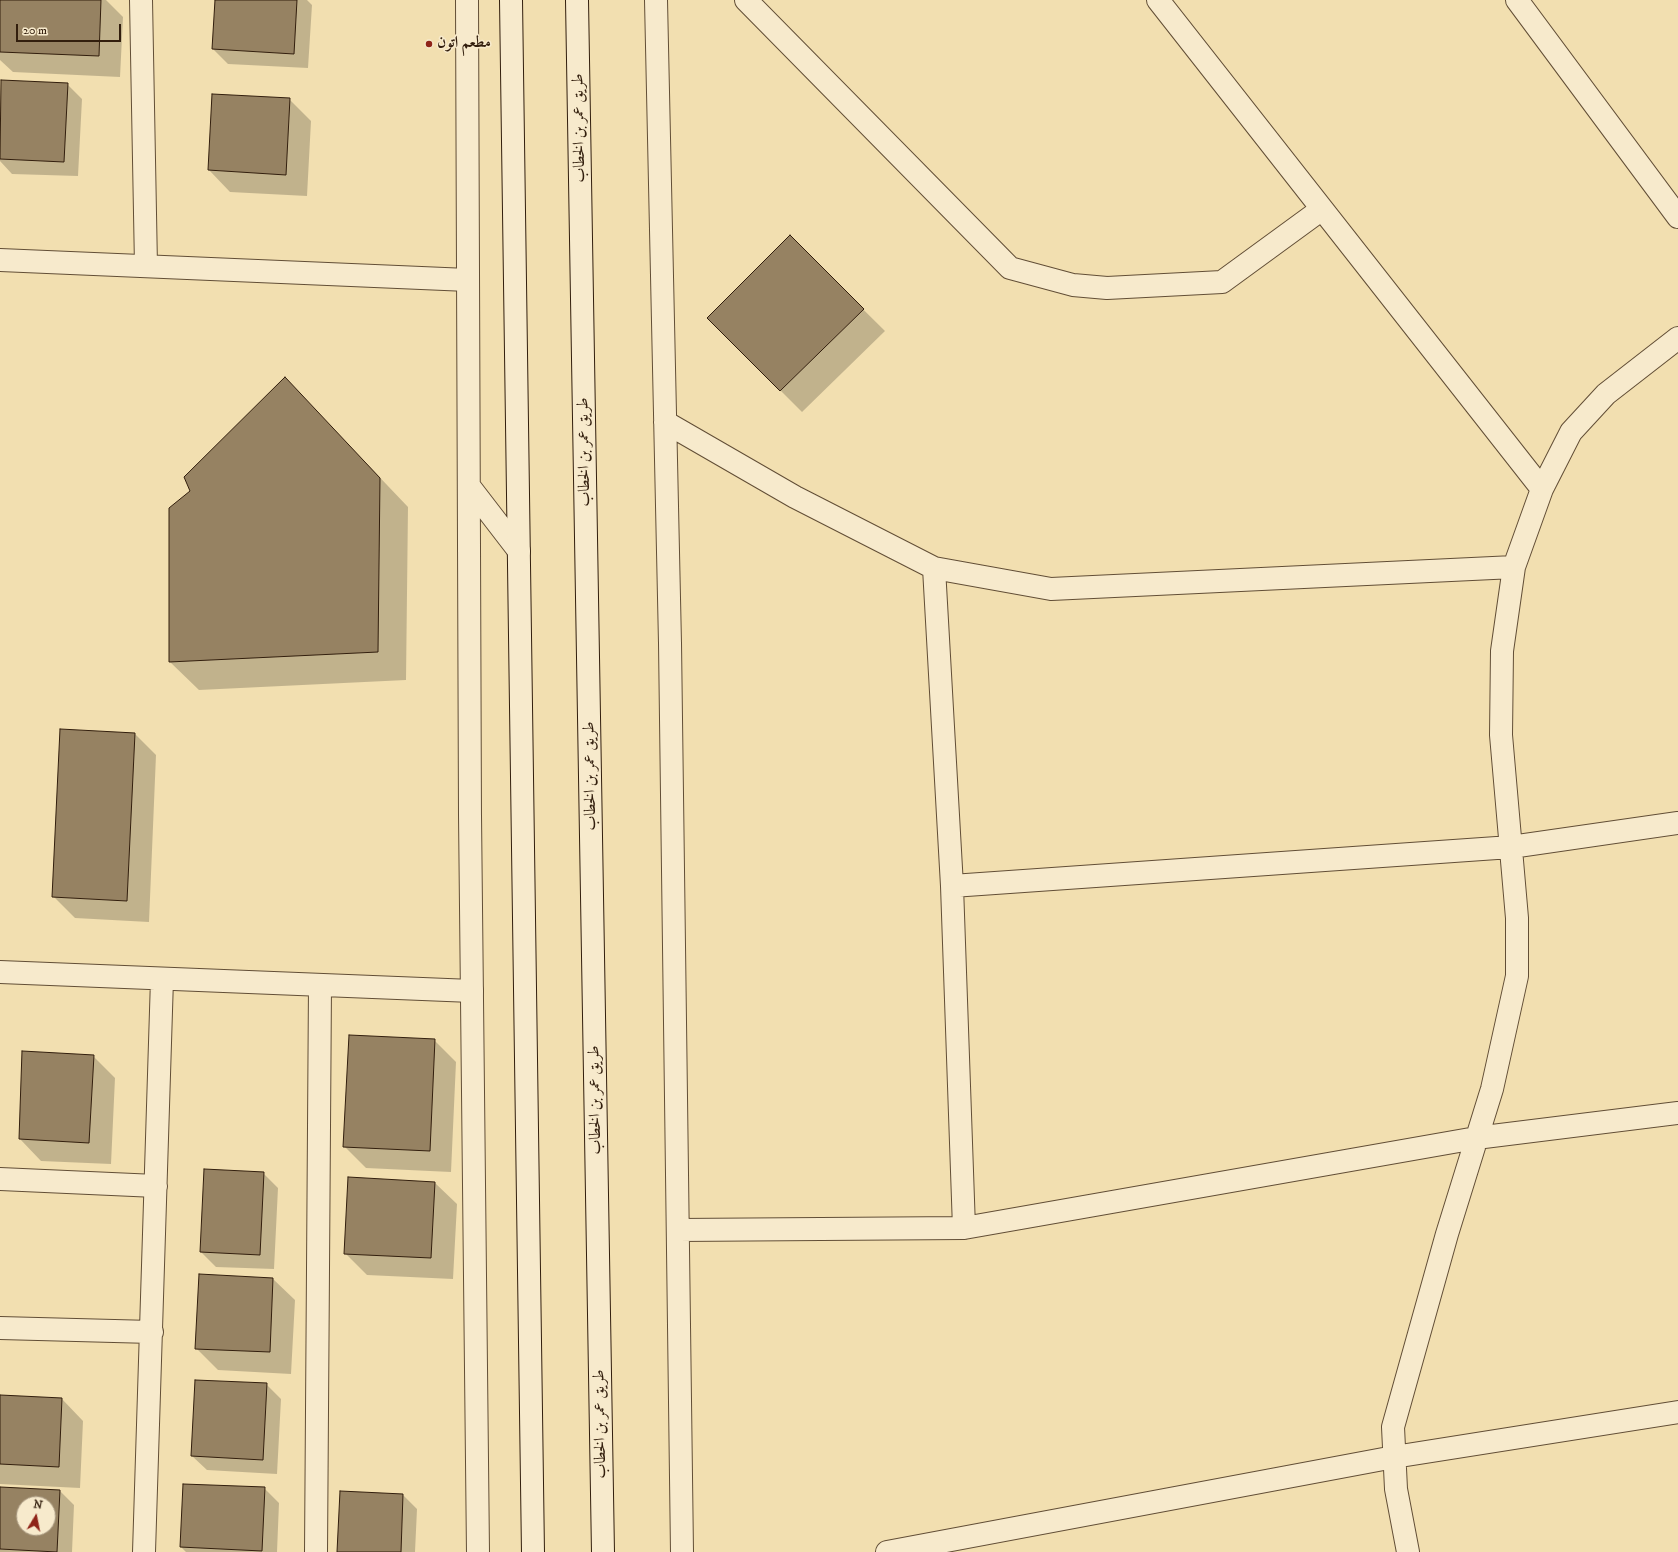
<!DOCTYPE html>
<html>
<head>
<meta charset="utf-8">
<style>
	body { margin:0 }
	#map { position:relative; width:1678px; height:1552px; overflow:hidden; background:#f2dfb0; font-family:"IM FELL DW Pica",serif }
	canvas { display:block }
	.north { position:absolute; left:16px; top:1496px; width:40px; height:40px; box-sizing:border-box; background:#f7eacc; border:1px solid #a89880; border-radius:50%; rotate:10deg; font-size:11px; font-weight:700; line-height:16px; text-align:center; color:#321e0d }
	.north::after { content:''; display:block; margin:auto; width:14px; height:18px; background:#8f2418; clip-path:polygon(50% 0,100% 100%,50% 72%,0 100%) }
	.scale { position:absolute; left:16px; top:24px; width:105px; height:18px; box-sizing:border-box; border:2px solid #321e0d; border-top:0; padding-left:5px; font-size:12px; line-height:14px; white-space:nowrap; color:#321e0d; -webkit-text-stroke:3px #f7eacc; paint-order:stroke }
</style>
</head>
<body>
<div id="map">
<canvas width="1678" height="1552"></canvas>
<div class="north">N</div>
<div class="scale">20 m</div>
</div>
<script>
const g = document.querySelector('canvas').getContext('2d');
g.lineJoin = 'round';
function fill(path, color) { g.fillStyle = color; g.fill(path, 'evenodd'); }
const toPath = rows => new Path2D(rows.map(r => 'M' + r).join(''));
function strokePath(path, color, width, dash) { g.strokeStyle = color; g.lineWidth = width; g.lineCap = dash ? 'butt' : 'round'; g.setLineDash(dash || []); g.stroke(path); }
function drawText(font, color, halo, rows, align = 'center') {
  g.font = font + ' "IM FELL DW Pica",Amiri,serif'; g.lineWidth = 3; g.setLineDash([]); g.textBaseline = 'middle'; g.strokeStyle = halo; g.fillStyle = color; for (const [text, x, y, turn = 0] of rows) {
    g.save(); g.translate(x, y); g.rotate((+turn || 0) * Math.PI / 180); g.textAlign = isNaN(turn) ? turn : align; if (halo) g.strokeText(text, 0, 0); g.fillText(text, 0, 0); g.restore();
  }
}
const shadow = toPath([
	[0,0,106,0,123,17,120,77,13,72,0,60],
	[216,0,307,0,312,5,308,68,228,64,213,49],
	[2,81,67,84,82,99,78,176,12,174,0,161],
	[212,95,289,99,311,121,307,196,230,192,209,170],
	[790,237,885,331,802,412,708,318],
	[285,378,408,507,406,680,199,690,170,662,170,508,192,491],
	[135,734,156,755,149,922,75,918,53,896],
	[434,1040,456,1062,451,1172,366,1168,344,1146],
	[93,1056,115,1078,111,1164,41,1161,20,1139],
	[205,1170,263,1173,278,1188,274,1269,216,1267,201,1252],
	[435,1183,457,1204,453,1279,367,1275,345,1253],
	[200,1275,273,1279,295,1300,291,1374,218,1370,196,1348],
	[266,1384,281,1399,277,1474,207,1470,192,1456],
	[0,1396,62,1399,83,1421,80,1488,0,1484],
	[0,1488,60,1491,74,1505,72,1552,0,1552],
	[24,1504,48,1504,48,1528,24,1528],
	[264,1488,279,1503,277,1552,186,1552,181,1547],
	[403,1495,417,1509,415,1552,338,1552]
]);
const building = toPath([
	[0,0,101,0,99,56,0,52,0,0],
	[215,0,297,0,294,54,212,49,215,0],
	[1,80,68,83,64,162,0,159,1,80],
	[212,94,290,98,286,175,208,170,212,94],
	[790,235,864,309,780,391,707,318,790,235],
	[285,377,380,478,378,652,169,662,169,508,190,491,184,477,285,377],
	[60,729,135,733,127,901,52,897,60,729],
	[349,1035,435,1039,430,1151,343,1147,349,1035],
	[22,1051,94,1055,89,1143,19,1139,22,1051],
	[204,1169,264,1172,260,1255,200,1252,204,1169],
	[348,1177,435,1182,431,1258,344,1254,348,1177],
	[199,1274,273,1278,270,1352,195,1349,199,1274],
	[195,1380,267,1383,263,1460,191,1456,195,1380],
	[0,1395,62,1398,59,1467,0,1464,0,1395],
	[183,1484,265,1487,262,1551,180,1547,183,1484],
	[0,1487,60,1490,57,1552,0,1549,0,1487],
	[24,1504,48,1504,48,1528,24,1528,24,1504],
	[340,1491,403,1494,401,1552,337,1552,340,1491]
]);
const minor = toPath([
	[141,0,146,266],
	[656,0,670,643,682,1552],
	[746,0,1010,268,1073,285,1107,288,1222,282,1322,209],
	[1158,0,1542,489],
	[1517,0,1678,217],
	[0,260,468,280],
	[665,422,795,497,934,568,1051,589,1514,567],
	[934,568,952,886,964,1228],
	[952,886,1511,847,1678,823],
	[0,972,472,991],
	[0,1179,156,1186],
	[678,1230,964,1228,1476,1138,1678,1113],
	[0,1328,152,1332],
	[144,1552,162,979],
	[316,1552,320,985],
	[887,1552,1394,1457,1678,1412],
	[1408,1552,1396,1489,1393,1427,1447,1234,1492,1089,1517,976,1517,918,1501,735,1502,651,1514,567,1542,489,1571,432,1606,394,1678,338]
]);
const tertiary = toPath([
	[467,0,470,815,478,1552],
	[469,486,519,551]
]);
const secondary = toPath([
	[511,0,533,1552],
	[577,0,603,1552]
]);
const markers = [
	[429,44,4,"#8f2418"]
];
const poiNames = [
	["مطعم اتون",437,44]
];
const streetNames = [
	["طريق عمر بن الخطاب",580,128,-91],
	["طريق عمر بن الخطاب",585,452,-91],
	["طريق عمر بن الخطاب",591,776,-91],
	["طريق عمر بن الخطاب",596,1100,-91],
	["طريق عمر بن الخطاب",601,1424,-91]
];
fill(shadow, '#0003');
fill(building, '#968262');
strokePath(building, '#321e0d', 1);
strokePath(minor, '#624e36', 24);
strokePath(tertiary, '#624e36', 24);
strokePath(secondary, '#321e0d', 24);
strokePath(minor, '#f7eacc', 22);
strokePath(tertiary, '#f7eacc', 22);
strokePath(secondary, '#f7eacc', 22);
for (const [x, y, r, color] of markers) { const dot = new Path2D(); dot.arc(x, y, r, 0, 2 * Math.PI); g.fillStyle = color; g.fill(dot); strokePath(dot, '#f7eacc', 1.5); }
drawText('bold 16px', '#321e0d', '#f7eacc', poiNames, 'left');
drawText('16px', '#321e0d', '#f7eacc', streetNames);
</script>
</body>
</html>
